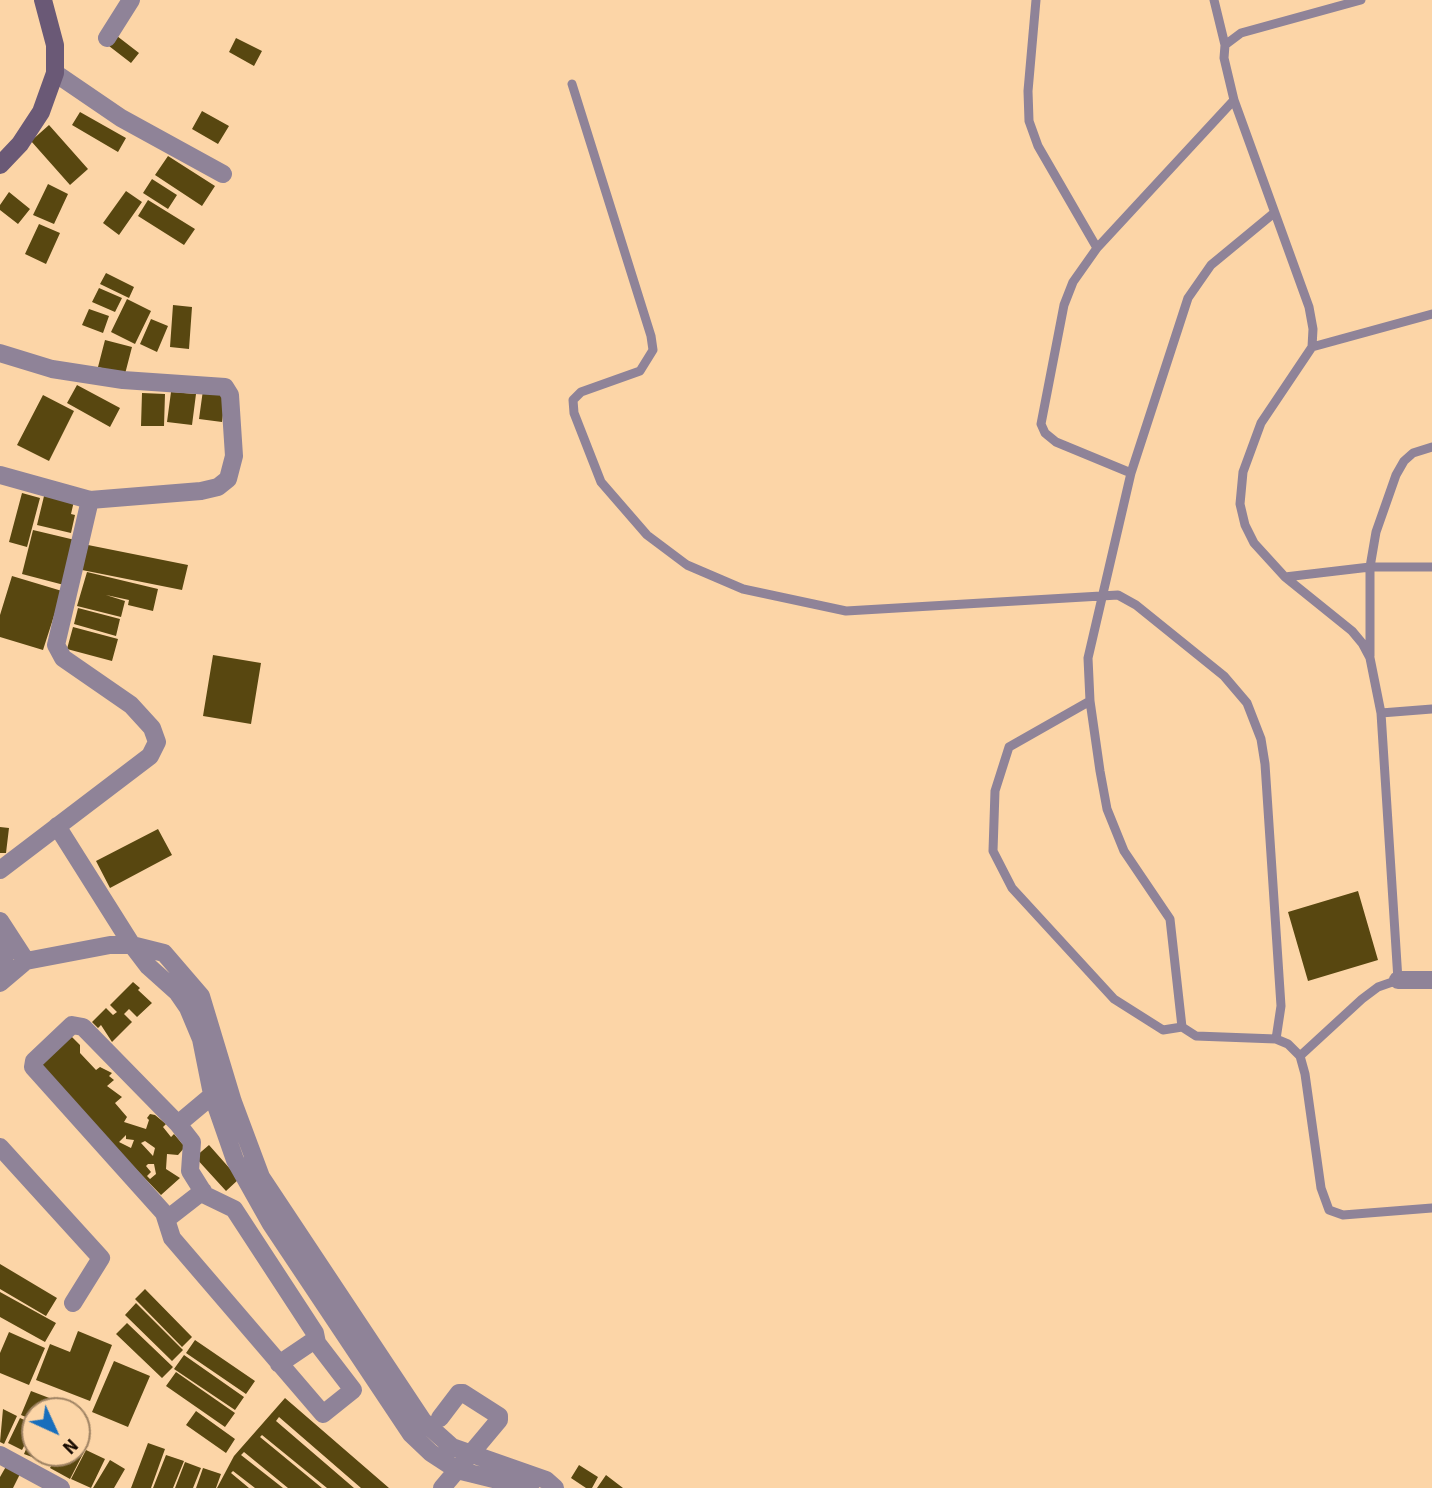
<!DOCTYPE html>
<html>
<head>
<meta charset="utf-8">
<style>
	body { margin:0 }
	#map { position:relative; width:1432px; height:1488px; overflow:hidden; background:#fcd5a7; font-family:"Source Sans 3",sans-serif }
	canvas { display:block }
	.north { position:absolute; left:21px; top:1397px; width:70px; height:70px; box-sizing:border-box; background:#fcd5a7; border:2px solid #a08464; border-radius:50%; rotate:135deg; font-size:19px; font-weight:700; line-height:28px; text-align:center; color:#170a00 }
	.north::after { content:''; display:block; margin:auto; width:24px; height:32px; background:#186ebc; clip-path:polygon(50% 0,100% 100%,50% 72%,0 100%) }
</style>
</head>
<body>
<div id="map">
<canvas width="1432" height="1488"></canvas>
<div class="north">N</div>
</div>
<script>
const g = document.querySelector('canvas').getContext('2d');
g.lineJoin = 'round';
function fill(path, color) { g.fillStyle = color; g.fill(path, 'evenodd'); }
const toPath = rows => new Path2D(rows.map(r => 'M' + r).join(''));
function strokePath(path, color, width, dash) { g.strokeStyle = color; g.lineWidth = width; g.lineCap = dash ? 'butt' : 'round'; g.setLineDash(dash || []); g.stroke(path); }
const building = toPath([
	[117,36,139,53,131,63,109,46],
	[236,38,262,51,254,66,229,52],
	[202,111,229,126,218,144,192,129],
	[80,112,126,138,118,152,72,125],
	[49,125,88,169,70,185,31,141],
	[168,156,215,186,202,206,155,175],
	[152,179,177,195,168,209,143,193],
	[48,184,68,194,54,224,33,215],
	[126,191,142,202,119,235,103,223],
	[9,192,30,209,18,224,0,210,0,205],
	[148,200,195,229,184,245,138,216],
	[39,224,60,233,46,264,25,254],
	[106,273,134,287,129,298,100,284],
	[99,288,122,298,115,312,92,302],
	[127,299,151,311,135,344,111,332],
	[173,305,192,307,189,349,170,347],
	[89,309,109,316,103,333,82,325],
	[151,319,168,326,157,352,140,344],
	[105,340,132,347,125,374,98,367],
	[77,385,120,408,110,427,67,403],
	[203,390,226,393,222,422,199,419],
	[171,392,196,394,192,425,167,422],
	[142,393,165,394,164,426,141,426],
	[43,395,74,411,49,461,17,445],
	[45,492,74,501,71,514,75,515,71,533,37,525],
	[22,493,40,498,27,547,9,542],
	[33,530,75,540,64,585,22,574],
	[88,545,188,565,182,590,82,570],
	[87,572,158,589,153,611,128,605,129,600,106,595,125,601,121,617,77,606],
	[12,576,62,591,43,650,0,637,0,615],
	[78,608,120,619,116,636,74,624],
	[73,627,118,639,112,661,67,649],
	[213,655,261,663,251,724,203,716],
	[0,827,9,828,6,853,0,853],
	[158,829,172,855,110,888,96,861],
	[1358,891,1378,960,1308,981,1288,912],
	[133,982,140,988,138,990,152,1003,137,1017,129,1009,124,1014,132,1022,112,1042,101,1025,98,1028,92,1022,106,1008,113,1015,117,1012,110,1005],
	[69,1034,80,1045,80,1053,96,1070,100,1067,112,1073,109,1076,114,1080,107,1086,122,1097,115,1103,127,1117,124,1122,146,1129,149,1120,147,1118,150,1114,155,1115,166,1124,163,1127,171,1137,174,1134,185,1147,178,1155,167,1154,166,1169,180,1178,161,1195,36,1066],
	[126,1135,126,1139,134,1140,131,1148,119,1142],
	[145,1141,155,1148,153,1156,141,1143],
	[148,1164,154,1164,156,1174,150,1179,147,1176,151,1172,146,1166],
	[209,1145,239,1179,226,1191,195,1157],
	[0,1264,57,1298,46,1316,0,1289],
	[145,1289,192,1337,182,1347,135,1299],
	[0,1292,56,1323,45,1342,0,1317],
	[136,1303,183,1350,172,1361,125,1315],
	[127,1323,173,1367,162,1378,116,1334],
	[78,1331,112,1345,90,1401,36,1380,50,1344,70,1352],
	[9,1332,45,1348,29,1385,0,1373,0,1353],
	[195,1340,255,1381,246,1394,186,1353],
	[184,1355,244,1397,235,1410,174,1369],
	[114,1361,150,1376,128,1427,92,1412],
	[176,1372,235,1413,225,1427,166,1386],
	[31,1391,65,1404,63,1411,35,1411,35,1421,21,1415],
	[285,1398,389,1488,361,1488,279,1417,276,1421,354,1488,327,1488,262,1435,260,1437,322,1488,288,1488,244,1452,241,1455,283,1488,255,1488,233,1471,231,1473,249,1488,217,1488,234,1456],
	[3,1409,17,1416,4,1444,0,1442],
	[196,1411,235,1439,226,1453,186,1425],
	[20,1418,35,1425,22,1450,8,1443],
	[35,1428,35,1453,42,1453,40,1460,24,1454],
	[77,1441,87,1446,70,1479,50,1468,58,1453,77,1453],
	[148,1443,165,1449,151,1488,131,1488],
	[86,1450,105,1459,91,1488,71,1479],
	[166,1455,184,1461,173,1488,153,1488],
	[110,1460,125,1469,114,1488,93,1488],
	[185,1462,201,1468,193,1488,175,1488],
	[8,1463,22,1470,13,1488,0,1488,0,1477],
	[579,1465,598,1477,592,1488,586,1488,571,1478],
	[203,1468,221,1474,216,1488,196,1488],
	[606,1475,623,1488,597,1488]
]);
const lane = toPath([
	[1036,0,1028,91,1029,121,1038,146,1097,248],
	[1214,0,1225,45],
	[572,84,651,336,653,350,640,371,581,392,573,400,574,413,601,482,647,535,687,565,743,589,846,611,1118,595,1136,605,1224,676,1247,703,1261,739,1265,764,1281,1006,1276,1039],
	[1274,213,1211,265,1188,298,1131,473,1088,658,1090,701,1100,771,1107,809,1124,851,1170,919,1182,1027,1196,1036,1276,1039,1288,1044,1300,1056,1305,1074,1321,1188,1329,1210,1343,1215,1432,1208],
	[1312,347,1432,314],
	[1131,473,1056,442,1045,433,1041,424,1064,305,1073,282,1097,248,1234,100],
	[1285,577,1370,567,1432,567],
	[1370,656,1370,567,1376,532,1396,475,1404,461,1413,453,1432,447],
	[1090,701,1009,747,995,791,993,851,1012,888,1114,999,1163,1030,1182,1027],
	[1381,713,1432,709],
	[1300,1056,1362,999,1378,987,1398,980,1381,713,1370,658,1362,643,1352,631,1285,577,1254,543,1245,525,1240,504,1243,472,1261,423,1312,347,1313,329,1309,307,1234,100,1224,58,1225,45,1241,33,1361,0]
]);
const street = toPath([
	[107,38,131,0],
	[55,73,121,118,223,174],
	[0,353,52,369,123,380,225,387,230,395,234,456,228,479,218,487,201,491,90,500,0,475],
	[57,826,132,945,148,966,177,992,188,1008,201,1039,212,1094,235,1160,271,1224,411,1434,431,1453,457,1470,530,1488],
	[0,870,150,756,157,742,152,728,131,705,63,658,56,645,90,500],
	[0,921,26,961,110,945,132,945,164,953,201,996,233,1102,261,1177,423,1421,452,1447,546,1480,555,1488],
	[0,936,8,951,0,965],
	[1398,980,1432,980],
	[0,983,26,961],
	[178,1124,192,1142,190,1171,205,1195,234,1209,315,1333,317,1343,353,1390,323,1414,172,1238,164,1213,33,1067,34,1061,72,1025,83,1027,178,1124,227,1083],
	[0,1147,101,1258,73,1303],
	[167,1219,203,1191],
	[279,1364,316,1339],
	[440,1418,459,1393,463,1393,499,1416,499,1420,442,1488],
	[0,1455,61,1488]
]);
const secondary = toPath([
	[0,165,20,144,41,112,55,73,55,45,43,0]
]);
fill(building, '#584710');
strokePath(lane, '#8f8398', 9);
strokePath(street, '#8f8398', 18);
strokePath(secondary, '#6a5976', 18);
</script>
</body>
</html>
